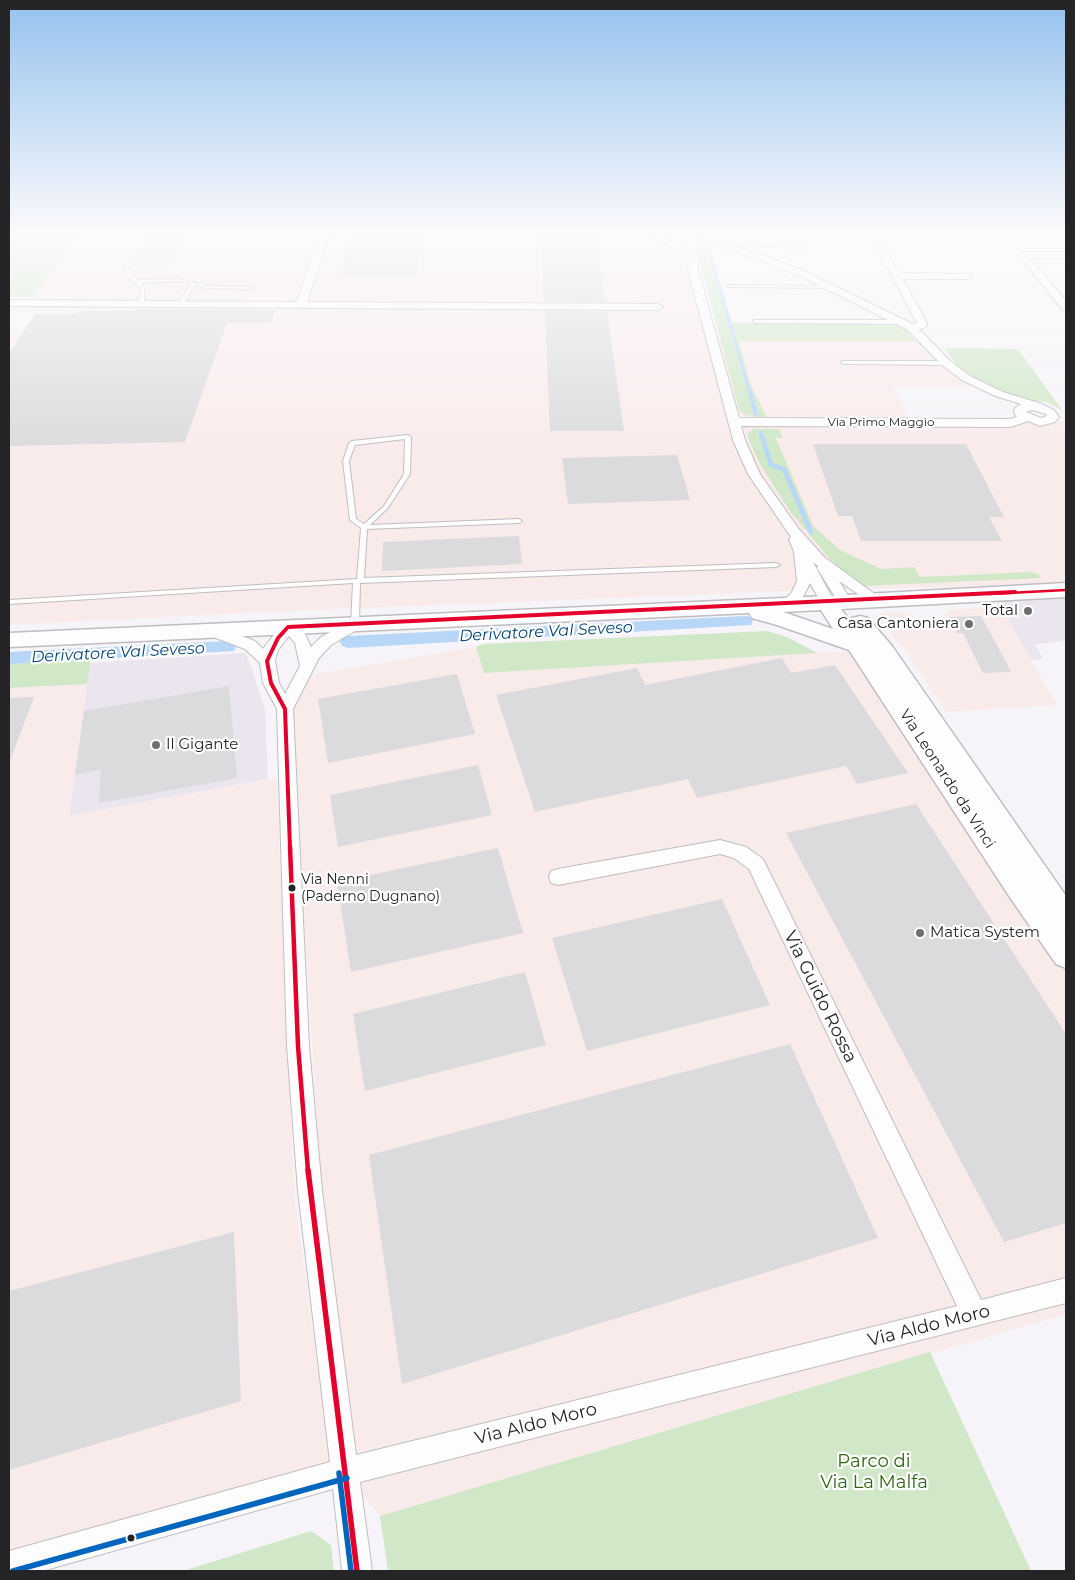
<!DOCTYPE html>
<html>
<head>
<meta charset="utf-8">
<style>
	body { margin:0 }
	#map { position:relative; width:1075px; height:1580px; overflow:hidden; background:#f6f4f8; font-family:Montserrat,sans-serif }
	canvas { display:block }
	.frame { position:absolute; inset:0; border:10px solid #252427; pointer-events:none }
</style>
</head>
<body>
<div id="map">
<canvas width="1075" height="1580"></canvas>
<div class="frame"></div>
</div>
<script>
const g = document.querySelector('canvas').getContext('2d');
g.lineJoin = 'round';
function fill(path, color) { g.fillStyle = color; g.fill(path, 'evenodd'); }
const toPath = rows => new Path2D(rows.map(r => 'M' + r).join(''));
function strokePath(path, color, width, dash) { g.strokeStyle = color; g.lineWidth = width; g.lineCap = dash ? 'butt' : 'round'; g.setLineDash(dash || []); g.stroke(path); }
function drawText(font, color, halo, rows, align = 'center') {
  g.font = font + ' Montserrat,sans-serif'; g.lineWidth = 4.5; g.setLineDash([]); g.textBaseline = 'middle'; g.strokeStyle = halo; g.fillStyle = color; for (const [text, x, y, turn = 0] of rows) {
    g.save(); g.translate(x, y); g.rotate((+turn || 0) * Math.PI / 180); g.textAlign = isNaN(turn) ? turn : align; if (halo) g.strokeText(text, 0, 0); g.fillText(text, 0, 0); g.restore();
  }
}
const built = toPath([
	[1066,591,1066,640,1050,643,1035,644,1043,659,1031,660,994,596],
	[245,653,250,663,265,710,268,779,69,816,90,663]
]);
const industrial = toPath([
	[77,234,650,234,665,245,689,270,708,341,929,341,948,363,986,386,894,386,911,423,1026,418,1042,422,1066,421,1066,584,789,591,288,611,9,625,9,334,57,332,75,306,27,305],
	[1001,607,1057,705,946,712,901,643,894,638,880,613,906,612,916,618,945,618,948,610],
	[476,647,485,673,848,651,1041,938,1066,971,1066,1314,380,1516,354,1484,321,1186,291,711,309,675],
	[87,684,69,816,277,778,286,1036,295,1201,331,1464,9,1556,9,688]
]);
const green = toPath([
	[9,234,77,234,33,297,9,297],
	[709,246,732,323,894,324,906,330,916,341,739,341,750,383,767,418,744,415,739,410,698,255,700,251],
	[945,348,1018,349,1063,411,1047,402,1026,400,1002,392,969,376,955,364],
	[753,429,779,429,783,438,776,438,813,526,840,550,881,569,914,567,920,577,1030,572,1038,574,1041,578,864,586,848,575,828,557,790,511,760,464,748,438,748,433],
	[767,631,787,637,817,653,484,673,476,647,483,644],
	[91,658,87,684,9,688,9,662],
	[930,1352,1031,1571,388,1571,380,1516],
	[311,1531,331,1545,334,1571,183,1571]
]);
const streamFar1 = toPath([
	[709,250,750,393]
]);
const stream = toPath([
	[750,392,756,414],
	[761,433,771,465,784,469,811,532]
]);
const canal = toPath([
	[745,616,751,617,753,621,751,625,348,648,342,646,340,642,342,638,348,636,745,616],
	[228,641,234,643,236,647,234,651,9,664,9,652,228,641]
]);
const building = toPath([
	[154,234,185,234,165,266,132,266],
	[353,234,423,234,415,277,340,277],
	[540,234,596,234,605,302,544,301],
	[135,309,276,310,270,323,227,323,185,442,9,446,9,354,35,314,77,314,80,311,134,311],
	[545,311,607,312,624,431,550,431],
	[813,444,966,444,1004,517,989,517,1002,541,861,541,852,516,838,516],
	[677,455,690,500,568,504,562,458],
	[519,536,522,564,382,571,383,542],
	[981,616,999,649,1011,672,983,673,963,633,957,633,949,617],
	[782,658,791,673,835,665,908,773,857,784,846,766,697,798,688,779,535,812,496,695,637,668,645,685],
	[457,674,475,734,328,763,318,699],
	[229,686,237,778,99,803,101,769,75,775,84,711],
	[34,697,10,760,9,759,9,698],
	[478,765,492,815,338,847,330,795],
	[916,804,1066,1034,1066,1223,1004,1242,786,833],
	[498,848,523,933,351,972,337,882],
	[722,899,770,1005,587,1051,552,938],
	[525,972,546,1045,365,1091,353,1014],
	[790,1044,878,1238,402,1384,369,1155],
	[234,1232,241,1401,9,1470,9,1291]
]);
const path = toPath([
	[9,236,34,235,9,266],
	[9,256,38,256,64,234],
	[38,256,43,268]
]);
const lane = toPath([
	[739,244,802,246,804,247,802,248,739,246,728,249,726,248,739,244],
	[126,268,130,268,130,274,138,280,180,279,207,286,252,287,254,288,252,289,207,288,195,285,183,305,181,306,178,304,191,284,180,281,141,283,143,286,145,294,143,304,140,306,137,304,141,294,139,286,126,274,126,268],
	[728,285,831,286,833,287,831,288,730,287,728,287,728,285],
	[754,320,901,320,904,322,901,324,756,323,753,321,754,320],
	[842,361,946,361,949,363,946,365,844,364,841,362,842,361],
	[408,435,411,437,410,474,388,508,370,525,519,519,522,521,519,523,367,529,364,578,776,563,780,565,776,567,360,583,359,624,355,626,351,624,353,583,9,604,9,600,357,579,361,528,350,520,343,461,349,443,352,441,408,435],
	[405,439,404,474,384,506,364,524,356,519,349,461,355,445,405,439]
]);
const street = toPath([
	[319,234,329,234,307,302,658,304,663,307,658,310,9,306,9,300,297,302,319,234],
	[659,234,667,234,666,238,678,243,691,243,705,235,716,241,766,256,806,272,913,324,917,323,892,276,866,234,874,234,900,273,971,274,971,278,968,279,903,279,927,323,926,327,919,329,950,361,970,376,1003,392,1042,404,1054,410,1059,417,1055,422,1040,426,1028,421,1011,427,741,426,745,440,760,474,798,528,824,557,883,600,881,603,876,605,871,603,839,581,852,602,850,605,840,605,817,568,818,566,813,562,835,603,833,606,823,606,810,583,803,597,792,607,782,607,780,604,792,592,797,581,794,552,789,539,791,537,748,474,733,440,688,270,689,249,677,249,660,242,656,237,659,234],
	[706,243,760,260,800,276,908,330,942,365,962,380,995,396,1021,404,1015,408,1014,413,1017,417,1010,419,739,418,698,270,698,250,706,243],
	[1032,410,1046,414,1047,416,1041,418,1026,412,1032,410],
	[1023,252,1066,252,1066,258,1030,258,1066,301,1066,310,1062,309,1020,257,1018,255,1023,252],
	[355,619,360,620,362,624,360,628,331,645,319,658,293,709,309,1046,322,1191,356,1455,957,1306,749,869,734,858,720,854,558,885,551,883,549,877,551,871,558,869,720,840,746,847,763,859,981,1300,1066,1278,1066,1303,360,1482,372,1571,342,1571,333,1489,42,1571,9,1571,9,1551,330,1462,298,1191,287,1046,277,709,263,683,260,663,245,649,208,635,205,631,208,627,213,626,218,627,255,641,263,649,283,623,288,622,293,623,304,632,311,647,321,637,355,619],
	[289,636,295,643,300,666,285,694,279,683,275,661,278,650,289,636]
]);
const secondary = toPath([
	[1066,583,1066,597,841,609,850,621,852,618,860,616,868,618,892,646,1066,896,1066,930,1064,929,1066,932,1066,968,1056,964,1009,896,849,650,777,625,752,618,749,613,9,647,9,633,828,596,1066,583],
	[821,610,833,629,783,612,821,610]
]);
const bus1Far3 = toPath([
	[989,594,1066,590]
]);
const bus1Far2 = toPath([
	[290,848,285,709,271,683,267,661,278,638,288,627,1015,592]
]);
const bus1Far1 = toPath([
	[290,847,298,1046,308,1171]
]);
const bus1 = toPath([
	[308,1170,357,1571]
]);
const bus2 = toPath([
	[339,1473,351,1571],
	[13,1571,347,1478]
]);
const markers = [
	[1028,611,5,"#6e6d70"],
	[969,624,5,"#6e6d70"],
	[156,745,5,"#6e6d70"],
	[292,888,4.5,"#252427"],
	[920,933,5,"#6e6d70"],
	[131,1538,4.5,"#252427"]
];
const farStreetnames = [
	["Via Primo Maggio",881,422]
];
const busNames = [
	["Via Nenni",301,880],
	["(Paderno Dugnano)",301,897]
];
const poiNames = [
	["Total",1018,611],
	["Casa Cantoniera",959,624],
	["Il Gigante",166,745,"left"],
	["Matica System",930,933,"left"]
];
const streetNames = [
	["Via Leonardo da Vinci",947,779,57]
];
const waterNames = [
	["Derivatore Val Seveso",546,632,-3],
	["Derivatore Val Seveso",118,653,-3]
];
const nearStreetnames = [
	["Via Guido Rossa",820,997,64],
	["Via Aldo Moro",929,1326,-14],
	["Via Aldo Moro",536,1424,-14]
];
const nearParknames = [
	["Parco di",874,1462],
	["Via La Malfa",874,1483]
];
fill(built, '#eae5ee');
fill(industrial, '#faebeb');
fill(green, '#d0e8c7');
strokePath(streamFar1, '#b8d7f8', 3);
strokePath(stream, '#b8d7f8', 4.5);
fill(canal, '#b8d7f8');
fill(building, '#dbdadd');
strokePath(lane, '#bebdc0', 2);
strokePath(street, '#bebdc0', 2);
strokePath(secondary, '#bebdc0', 3);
strokePath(path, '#dddcde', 2, [0.5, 2]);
fill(lane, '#fefdfe');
fill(street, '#fefdfe');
fill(secondary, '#fefdfe');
strokePath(bus1Far3, '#e4002b', 2.5);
strokePath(bus1Far2, '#e4002b', 4);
strokePath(bus1Far1, '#e4002b', 4.5);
strokePath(bus1, '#e4002b', 5.5);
strokePath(bus2, '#0065bd', 5.5);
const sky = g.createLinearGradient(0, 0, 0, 455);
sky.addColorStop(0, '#95c2ee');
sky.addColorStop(0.51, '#fbfafc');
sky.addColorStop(1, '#fbfafc00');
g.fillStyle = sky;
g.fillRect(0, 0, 1075, 455);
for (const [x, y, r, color] of markers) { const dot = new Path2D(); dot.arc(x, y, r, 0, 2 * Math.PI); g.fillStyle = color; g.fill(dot); strokePath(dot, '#fff', 2); }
drawText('12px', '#252427', '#fff', farStreetnames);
drawText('14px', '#252427', '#fff', busNames, 'left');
drawText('15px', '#252427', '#fff', poiNames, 'right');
drawText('15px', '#252427', '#fff', streetNames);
drawText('italic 16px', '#054477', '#fff', waterNames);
drawText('18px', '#252427', '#fff', nearStreetnames);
drawText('18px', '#2e6811', '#fff', nearParknames);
</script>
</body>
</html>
